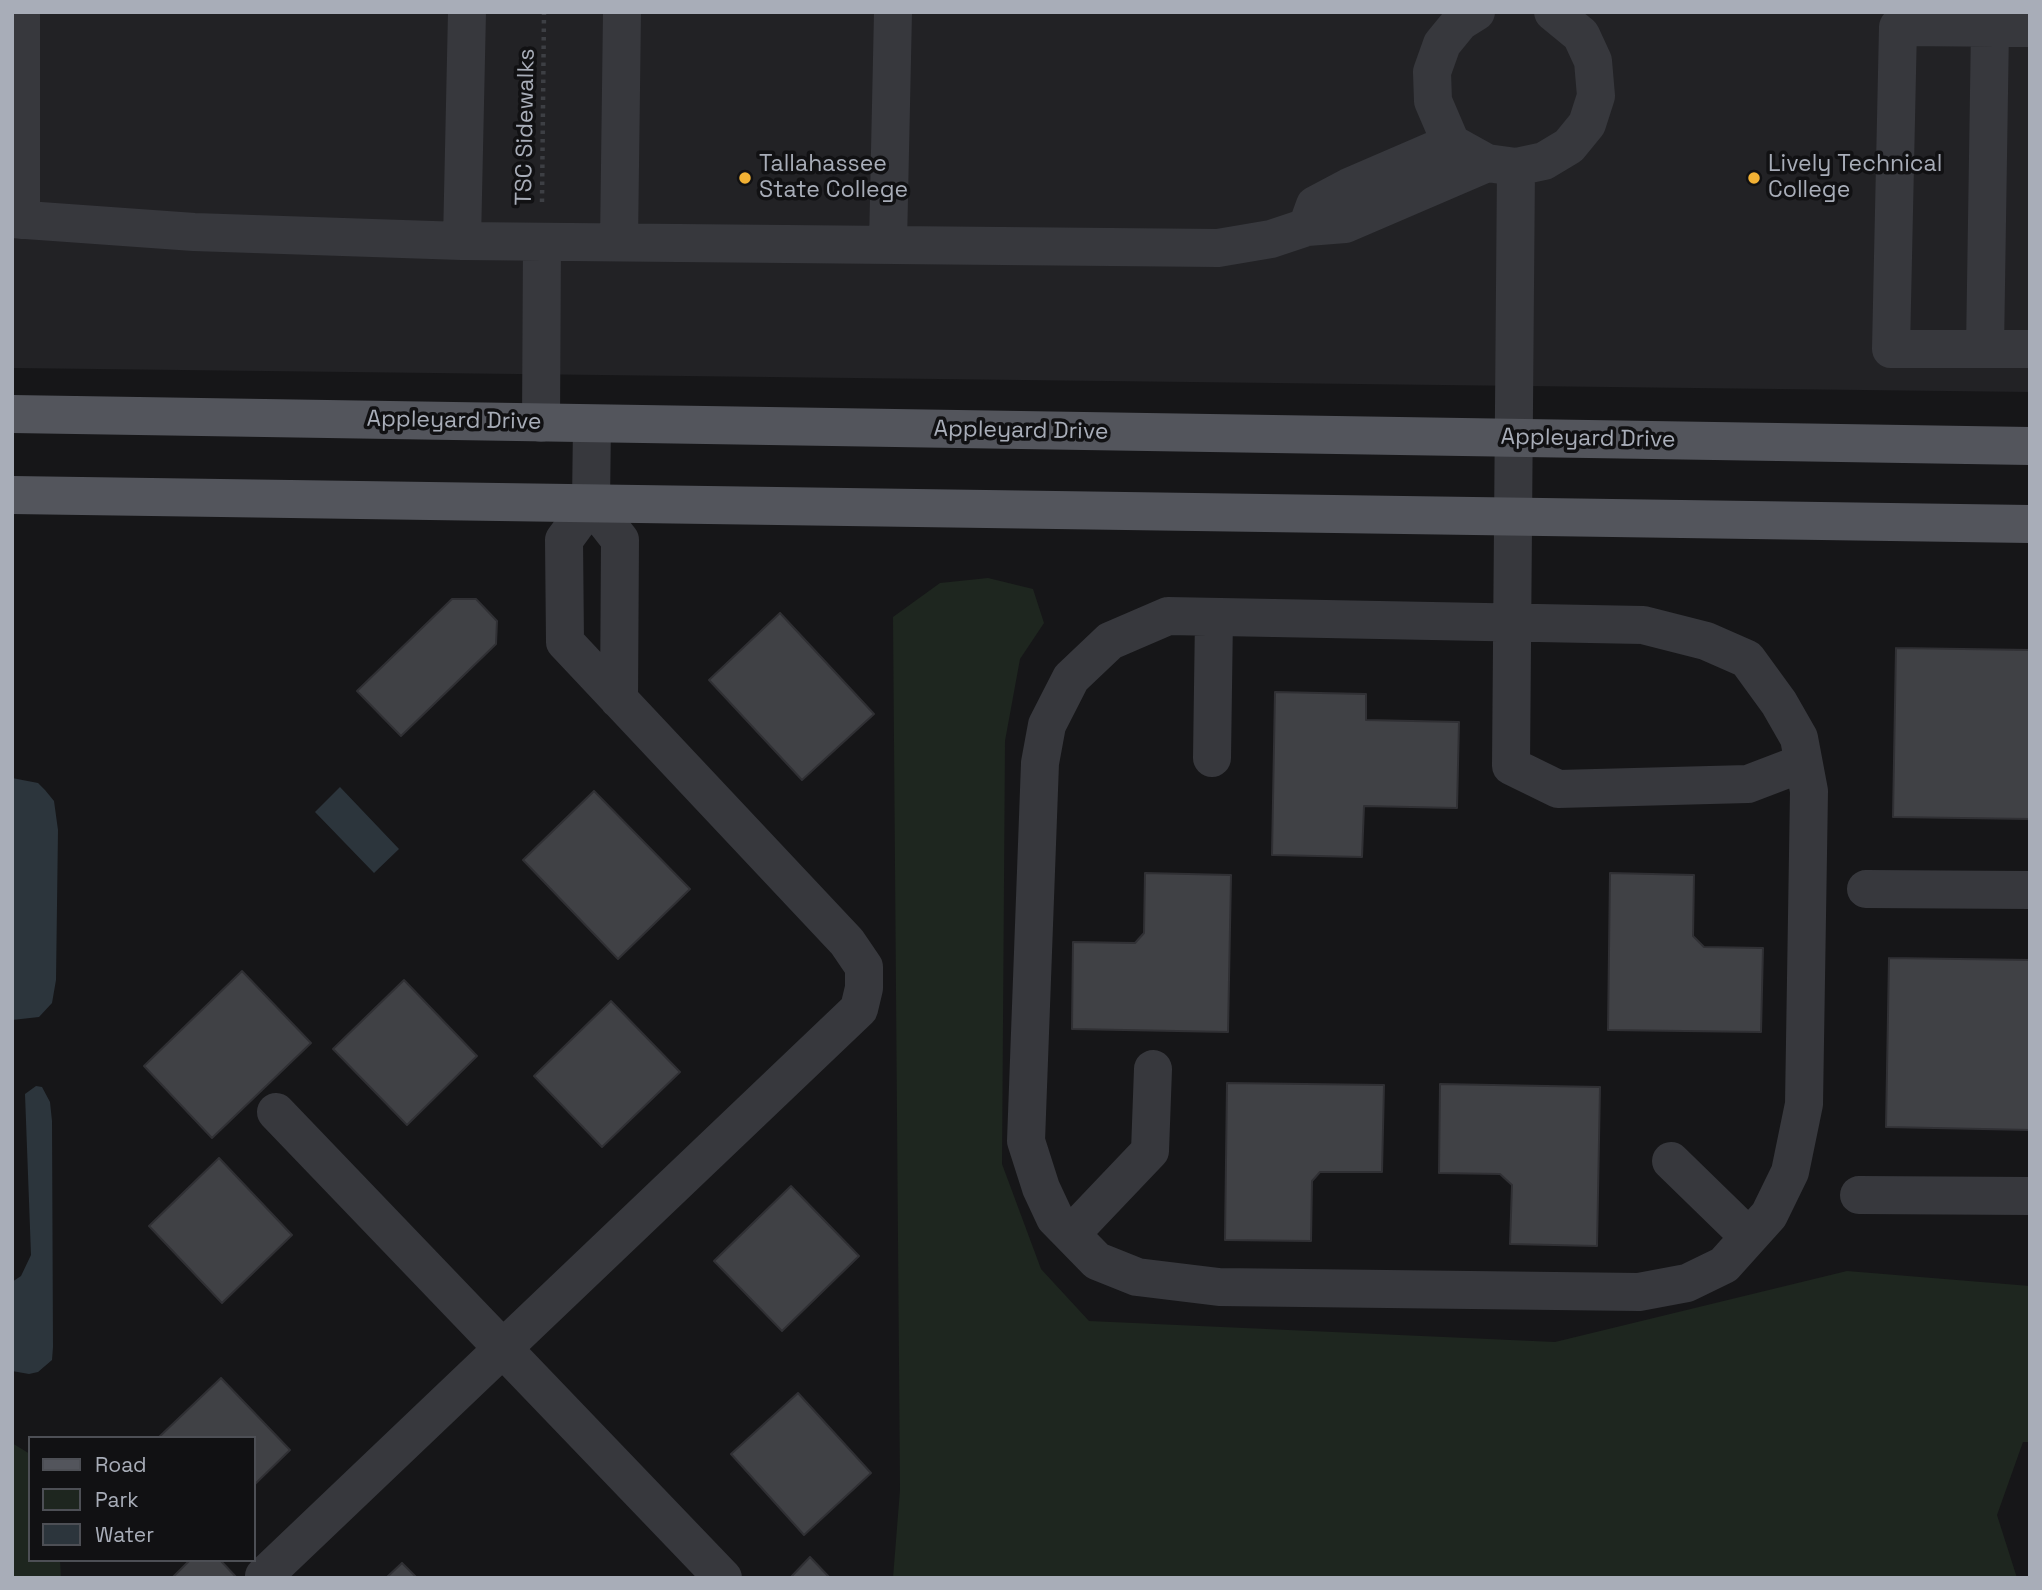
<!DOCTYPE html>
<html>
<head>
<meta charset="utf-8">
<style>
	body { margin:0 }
	#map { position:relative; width:2042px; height:1590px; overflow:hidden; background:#161618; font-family:"Space Grotesk",sans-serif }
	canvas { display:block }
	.frame { position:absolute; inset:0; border:14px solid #a8adb8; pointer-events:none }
	.legend { position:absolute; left:28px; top:1436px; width:228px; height:126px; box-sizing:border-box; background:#111113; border:2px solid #4d4f55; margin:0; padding:9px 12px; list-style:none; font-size:21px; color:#a8adb8 }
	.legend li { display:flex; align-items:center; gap:14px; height:35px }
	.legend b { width:35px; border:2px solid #4d4f55 }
</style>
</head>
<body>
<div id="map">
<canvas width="2042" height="1590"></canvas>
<div class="frame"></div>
<ul class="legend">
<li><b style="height:9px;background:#53555c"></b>Road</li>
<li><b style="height:19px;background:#1e261f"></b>Park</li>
<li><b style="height:19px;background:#2c353c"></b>Water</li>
</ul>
</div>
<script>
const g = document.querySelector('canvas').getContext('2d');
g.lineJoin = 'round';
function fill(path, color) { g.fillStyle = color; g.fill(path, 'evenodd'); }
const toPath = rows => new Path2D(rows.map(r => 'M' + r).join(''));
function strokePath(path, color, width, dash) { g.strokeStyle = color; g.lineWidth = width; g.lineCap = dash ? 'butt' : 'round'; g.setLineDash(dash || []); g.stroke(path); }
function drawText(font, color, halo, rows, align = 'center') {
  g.font = font + ' "Space Grotesk",sans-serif'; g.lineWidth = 7; g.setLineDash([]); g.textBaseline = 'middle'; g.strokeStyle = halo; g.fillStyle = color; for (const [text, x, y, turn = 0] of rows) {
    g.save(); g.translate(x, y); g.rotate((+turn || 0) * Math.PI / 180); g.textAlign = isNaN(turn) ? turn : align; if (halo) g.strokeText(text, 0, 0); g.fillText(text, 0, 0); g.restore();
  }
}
const built = toPath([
	[12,12,2030,12,2030,392,12,368]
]);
const green = toPath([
	[988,578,1033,589,1044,623,1020,659,1005,741,1002,1164,1041,1269,1089,1321,1555,1342,1847,1271,2030,1286,2030,1442,2023,1442,1997,1515,2017,1578,893,1578,900,1490,893,617,940,583],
	[12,1443,30,1454,30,1560,60,1560,61,1578,12,1578]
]);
const water = toPath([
	[12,778,38,783,45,790,54,801,58,830,56,980,52,1003,39,1017,12,1020],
	[340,787,399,849,374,873,315,812],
	[36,1086,42,1087,50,1102,52,1121,53,1347,52,1360,38,1372,29,1374,12,1371,12,1282,21,1276,31,1255,25,1094]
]);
const building = toPath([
	[452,599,476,599,497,621,496,644,401,736,357,691,452,599],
	[780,613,874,714,802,780,709,680,780,613],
	[1896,648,2030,650,2030,819,1893,817,1896,648],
	[1275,692,1366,694,1366,720,1459,722,1457,808,1364,806,1362,857,1272,855,1275,692],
	[594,791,690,889,618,959,523,860,594,791],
	[1145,873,1231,875,1228,1032,1072,1029,1073,942,1135,943,1144,933,1145,873],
	[1610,873,1694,875,1693,936,1704,947,1763,948,1761,1032,1608,1030,1610,873],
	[1889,958,2030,960,2030,1130,1886,1127,1889,958],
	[242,971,311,1043,212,1138,144,1066,242,971],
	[404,980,477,1056,407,1125,333,1049,404,980],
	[611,1001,680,1072,602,1147,534,1076,611,1001],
	[1227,1083,1384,1085,1382,1172,1320,1172,1312,1181,1311,1241,1225,1240,1227,1083],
	[1440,1084,1600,1087,1597,1246,1510,1244,1512,1185,1500,1174,1439,1173,1440,1084],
	[219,1158,292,1235,222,1303,149,1226,219,1158],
	[791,1186,859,1256,782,1331,714,1261,791,1186],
	[221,1378,290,1450,254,1485,254,1438,158,1438,221,1378],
	[798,1393,871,1473,804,1535,731,1454,798,1393],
	[810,1557,830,1578,790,1578,810,1557],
	[190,1560,220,1560,237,1578,172,1578,190,1560],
	[402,1563,417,1578,386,1578,402,1563]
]);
const path = toPath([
	[542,202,544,12]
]);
const minor = toPath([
	[1476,12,1460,22,1442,44,1432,72,1433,101,1451,143,1487,163,1516,167,1544,161,1569,146,1587,124,1596,96,1593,61,1581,35,1553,12],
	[2030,28,1898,27,1891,349,2030,349],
	[1516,167,1511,766,1558,789,1748,784,1803,763],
	[12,219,194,232,462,241,1218,248,1271,239,1307,227,1345,224,1487,163],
	[21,220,21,12],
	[1307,227,1315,205,1349,187,1451,143],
	[462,241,467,12],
	[619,242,622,12],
	[888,244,893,12],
	[1985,349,1990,28],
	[541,423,542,242],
	[591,503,620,540,619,700],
	[1168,616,1643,625,1706,641,1747,659,1779,703,1799,738,1809,791,1804,1104,1790,1172,1769,1215,1724,1265,1687,1283,1639,1292,1219,1287,1137,1277,1097,1261,1055,1218,1041,1188,1026,1141,1040,763,1047,725,1071,678,1110,641,1168,616],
	[1212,758,1214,617],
	[1866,889,2030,890],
	[276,1112,723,1578],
	[1671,1161,1749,1237],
	[1859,1195,2030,1196],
	[1071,1234,1150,1151,1153,1069],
	[264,1576,859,1009,864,988,864,967,847,942,565,642,564,540,591,503,592,424]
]);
const major = toPath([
	[12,414,2030,446],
	[12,495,2030,524]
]);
const markers = [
	[745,178,7,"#f2b134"],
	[1754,178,7,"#f2b134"]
];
const streetNames = [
	["TSC Sidewalks",526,127,-89],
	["Appleyard Drive",454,421,1],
	["Appleyard Drive",1021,431,1],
	["Appleyard Drive",1588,439,1]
];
const poiNames = [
	["Tallahassee",759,165],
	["State College",759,191],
	["Lively Technical",1768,165],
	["College",1768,191]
];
fill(built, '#222225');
fill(green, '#1e261f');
fill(water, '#2c353c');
fill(building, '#404145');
strokePath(building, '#303034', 2);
strokePath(path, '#3d3f44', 4.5, [3.5, 5]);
strokePath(minor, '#37383d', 38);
strokePath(major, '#53555c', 38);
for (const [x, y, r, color] of markers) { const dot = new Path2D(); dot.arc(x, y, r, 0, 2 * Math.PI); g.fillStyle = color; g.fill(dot); strokePath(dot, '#111113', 2.5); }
drawText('23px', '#a8adb8', '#111113', streetNames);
drawText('23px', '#a8adb8', '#111113', poiNames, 'left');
</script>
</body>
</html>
